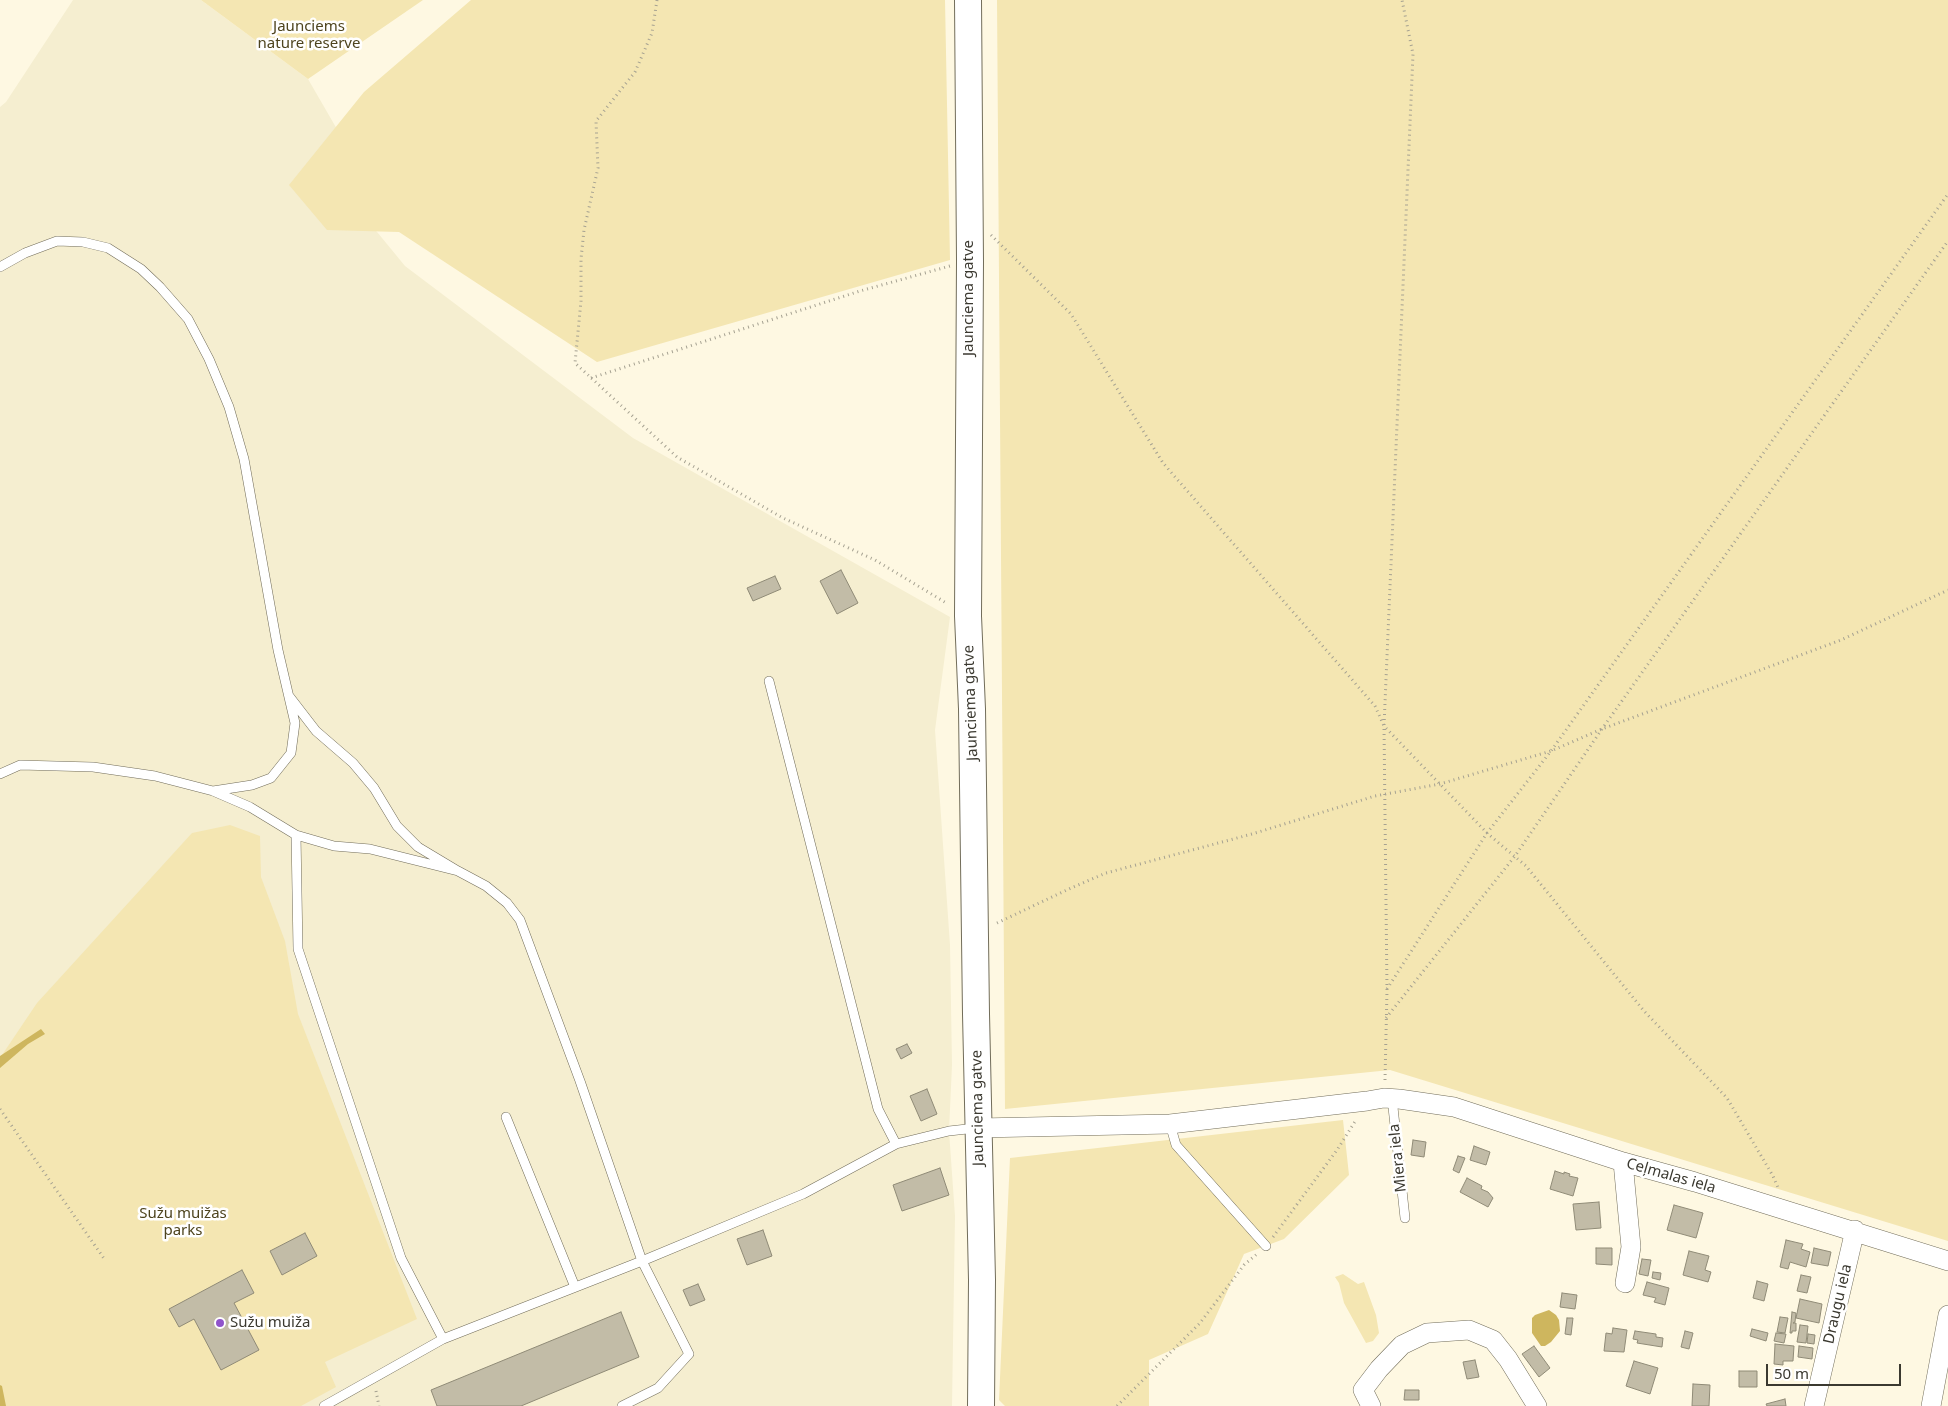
<!DOCTYPE html>
<html>
<head>
<meta charset="utf-8">
<style>
	body { margin:0 }
	#map { position:relative; width:1948px; height:1406px; overflow:hidden; background:#fef8e2; font-family:"Noto Sans",sans-serif }
	canvas { display:block }
	.scale { position:absolute; left:1766px; top:1364px; width:135px; height:22px; box-sizing:border-box; border:2px solid #3b3930; border-top:0; padding-left:6px; font-size:15px; line-height:18px; white-space:nowrap; color:#3b3930; -webkit-text-stroke:4px #fff; paint-order:stroke }
</style>
</head>
<body>
<div id="map">
<canvas width="1948" height="1406"></canvas>
<div class="scale">50 m</div>
</div>
<script>
const g = document.querySelector('canvas').getContext('2d');
g.lineJoin = 'round';
function fill(path, color) { g.fillStyle = color; g.fill(path, 'evenodd'); }
const toPath = rows => new Path2D(rows.map(r => 'M' + r).join(''));
function strokePath(path, color, width, dash) { g.strokeStyle = color; g.lineWidth = width; g.lineCap = dash ? 'butt' : 'round'; g.setLineDash(dash || []); g.stroke(path); }
function drawText(font, color, halo, rows, align = 'center') {
  g.font = font + ' "Noto Sans",sans-serif'; g.lineWidth = 5; g.setLineDash([]); g.textBaseline = 'middle'; g.strokeStyle = halo; g.fillStyle = color; for (const [text, x, y, turn = 0] of rows) {
    g.save(); g.translate(x, y); g.rotate((+turn || 0) * Math.PI / 180); g.textAlign = isNaN(turn) ? turn : align; if (halo) g.strokeText(text, 0, 0); g.fillText(text, 0, 0); g.restore();
  }
}
const built = toPath([
	[73,0,201,0,308,79,389,219,373,227,405,266,633,438,950,617,935,730,950,945,952,1065,949,1131,955,1216,952,1406,0,1406,0,107,6,102]
]);
const green = toPath([
	[201,0,423,0,308,79],
	[471,0,945,0,950,260,597,362,399,232,327,230,289,185,364,92],
	[997,0,1948,0,1948,1241,1390,1070,1005,1109],
	[230,825,260,836,261,877,285,941,298,1014,417,1319,325,1362,336,1387,301,1406,0,1406,0,1058,37,1003,192,833],
	[1343,1120,1349,1175,1284,1239,1244,1254,1208,1334,1149,1360,1149,1406,1005,1406,999,1400,1010,1158],
	[1343,1274,1358,1284,1364,1282,1376,1315,1379,1333,1373,1341,1366,1343,1344,1303,1339,1283,1335,1277]
]);
const water = toPath([
	[41,1029,45,1034,28,1044,0,1068,0,1056],
	[1549,1310,1556,1315,1559,1320,1560,1331,1551,1342,1545,1346,1541,1346,1532,1333,1532,1318,1535,1315],
	[0,1385,2,1386,6,1406,0,1406]
]);
const building = toPath([
	[841,570,858,603,837,614,820,581,841,570],
	[775,576,781,589,753,601,747,588,775,576],
	[907,1044,912,1053,901,1059,896,1049,907,1044],
	[927,1089,937,1114,921,1121,910,1096,927,1089],
	[1413,1140,1426,1142,1424,1157,1411,1155,1413,1140],
	[1474,1146,1490,1152,1486,1165,1470,1160,1474,1146],
	[1458,1156,1465,1158,1459,1173,1453,1170,1458,1156],
	[940,1168,949,1195,902,1211,893,1185,940,1168],
	[1555,1171,1564,1174,1564,1172,1570,1174,1569,1176,1578,1178,1573,1196,1550,1189,1555,1171],
	[1467,1178,1482,1186,1481,1189,1488,1192,1493,1198,1488,1207,1460,1192,1467,1178],
	[1599,1202,1601,1228,1576,1230,1573,1204,1599,1202],
	[1674,1205,1703,1213,1696,1238,1667,1230,1674,1205],
	[763,1230,772,1256,747,1265,737,1239,763,1230],
	[305,1233,317,1256,282,1275,270,1251,305,1233],
	[1786,1240,1803,1244,1801,1249,1810,1252,1806,1267,1790,1262,1788,1269,1780,1267,1786,1240],
	[1596,1248,1612,1248,1612,1265,1596,1264,1596,1248],
	[1814,1248,1831,1252,1828,1266,1811,1263,1814,1248],
	[1689,1251,1709,1256,1705,1270,1711,1272,1708,1282,1683,1275,1689,1251],
	[1642,1259,1651,1260,1648,1276,1639,1274,1642,1259],
	[242,1270,254,1293,234,1303,259,1350,221,1370,194,1319,179,1327,169,1309,242,1270],
	[1653,1272,1661,1273,1660,1280,1652,1278,1653,1272],
	[1801,1275,1811,1277,1807,1293,1797,1291,1801,1275],
	[1757,1281,1768,1284,1764,1301,1753,1298,1757,1281],
	[1647,1282,1669,1288,1665,1305,1654,1302,1656,1298,1643,1295,1647,1282],
	[698,1284,705,1300,690,1306,683,1290,698,1284],
	[1562,1293,1577,1295,1575,1309,1560,1307,1562,1293],
	[1800,1299,1822,1304,1819,1323,1796,1318,1800,1299],
	[621,1312,639,1357,521,1406,437,1406,431,1390,621,1312],
	[1792,1312,1796,1313,1795,1322,1793,1323,1796,1323,1796,1331,1792,1331,1792,1333,1790,1333,1792,1312],
	[1780,1317,1788,1318,1785,1333,1777,1332,1780,1317],
	[1567,1318,1573,1318,1571,1335,1565,1334,1567,1318],
	[1800,1325,1808,1326,1806,1343,1797,1342,1800,1325],
	[1613,1328,1627,1330,1624,1352,1604,1351,1606,1333,1612,1334,1613,1328],
	[1752,1329,1768,1333,1766,1341,1750,1336,1752,1329],
	[1635,1331,1656,1334,1656,1337,1663,1338,1662,1347,1637,1343,1638,1340,1633,1339,1635,1331],
	[1685,1331,1693,1333,1689,1349,1681,1347,1685,1331],
	[1776,1333,1786,1334,1784,1343,1774,1341,1776,1333],
	[1808,1334,1815,1335,1814,1344,1807,1343,1808,1334],
	[1775,1344,1794,1346,1793,1361,1783,1361,1783,1365,1774,1364,1775,1344],
	[1534,1346,1550,1368,1539,1377,1522,1354,1534,1346],
	[1799,1346,1813,1348,1812,1359,1798,1357,1799,1346],
	[1475,1360,1479,1377,1467,1379,1463,1362,1475,1360],
	[1634,1361,1658,1368,1650,1394,1626,1386,1634,1361],
	[1739,1371,1757,1371,1757,1387,1739,1387,1739,1371],
	[1693,1384,1710,1385,1709,1406,1692,1406,1693,1384],
	[1405,1390,1419,1390,1419,1400,1404,1400,1405,1390],
	[1785,1399,1786,1406,1767,1406,1766,1404,1785,1399]
]);
const path = toPath([
	[657,0,652,33,635,72,596,121,598,168,584,230,581,259,581,301,575,363,677,457,783,518,875,560,948,604],
	[991,235,1071,314,1163,463,1375,706,1384,726,1487,833,1526,866,1644,1011,1727,1098,1773,1176,1779,1190],
	[591,378,860,291,950,266],
	[997,923,1071,888,1106,873,1252,834,1375,796,1440,784,1551,751,1602,729,1841,640,1948,590],
	[1387,989,1487,833,1551,751,1948,194],
	[1386,1018,1515,856,1602,729,1948,241],
	[1385,1080,1387,990,1384,726,1413,54,1402,0],
	[0,1109,105,1260],
	[1273,1237,1337,1150,1356,1120],
	[376,1391,379,1406],
	[1117,1406,1200,1323,1244,1265,1257,1254]
]);
const service = toPath([
	[0,267,25,253,57,241,83,242,108,248,141,269,160,287,188,319,209,359,229,407,244,459,278,650,295,723,291,753,271,778,252,785,213,791,250,807,296,835,334,846,370,849,458,871,418,847,397,826,374,788,353,763,316,731,289,696],
	[769,681,878,1109,896,1144],
	[0,774,20,765,93,767,155,776,213,791],
	[296,835,298,949,401,1258,443,1339],
	[458,871,486,886,507,903,520,920,580,1081,642,1261,689,1354,658,1388,622,1406],
	[1392,1098,1405,1218],
	[506,1117,575,1287],
	[1170,1124,1176,1145,1266,1246],
	[324,1406,443,1339,642,1261,803,1194,896,1144,949,1131,976,1128]
]);
const minor = toPath([
	[979,1128,1170,1124,1367,1101,1384,1098,1399,1099,1454,1107,1623,1162,1695,1182,1948,1261],
	[1623,1162,1631,1247,1625,1283],
	[1371,1406,1363,1390,1379,1369,1402,1345,1427,1333,1469,1330,1493,1340,1508,1359,1537,1406],
	[1814,1406,1855,1230],
	[1931,1406,1948,1315]
]);
const secondary = toPath([
	[968,0,970,261,968,616,972,709,976,1014,982,1280,981,1406]
]);
const markers = [
	[220,1323,5,"#9054cb"]
];
const parkNames = [
	["Jaunciems",309,27],
	["nature reserve",309,44],
	["Sužu muižas",183,1214],
	["parks",183,1231]
];
const streetNames = [
	["Jaunciema gatve",969,298,-90],
	["Jaunciema gatve",971,703,-92],
	["Jaunciema gatve",978,1108,-91],
	["Miera iela",1398,1158,-96],
	["Ceļmalas iela",1671,1176,16],
	["Draugu iela",1838,1304,-77]
];
const poiNames = [
	["Sužu muiža",230,1323]
];
fill(built, '#f5eed0');
fill(green, '#f4e6b2');
fill(water, '#ceb65e');
fill(building, '#c2bca7');
strokePath(building, '#908b77', 1);
strokePath(service, '#726d5a', 10);
strokePath(minor, '#726d5a', 20);
strokePath(secondary, '#726d5a', 28);
strokePath(path, '#a5a191', 3, [1, 4]);
strokePath(service, '#fff', 9);
strokePath(minor, '#fff', 19);
strokePath(secondary, '#fff', 26);
for (const [x, y, r, color] of markers) { const dot = new Path2D(); dot.arc(x, y, r, 0, 2 * Math.PI); g.fillStyle = color; g.fill(dot); strokePath(dot, '#fff', 2); }
drawText('15px', '#4e441e', '#fff', parkNames);
drawText('15px', '#3b3930', '#fff', streetNames);
drawText('15px', '#3b3930', '#fff', poiNames, 'left');
</script>
</body>
</html>
